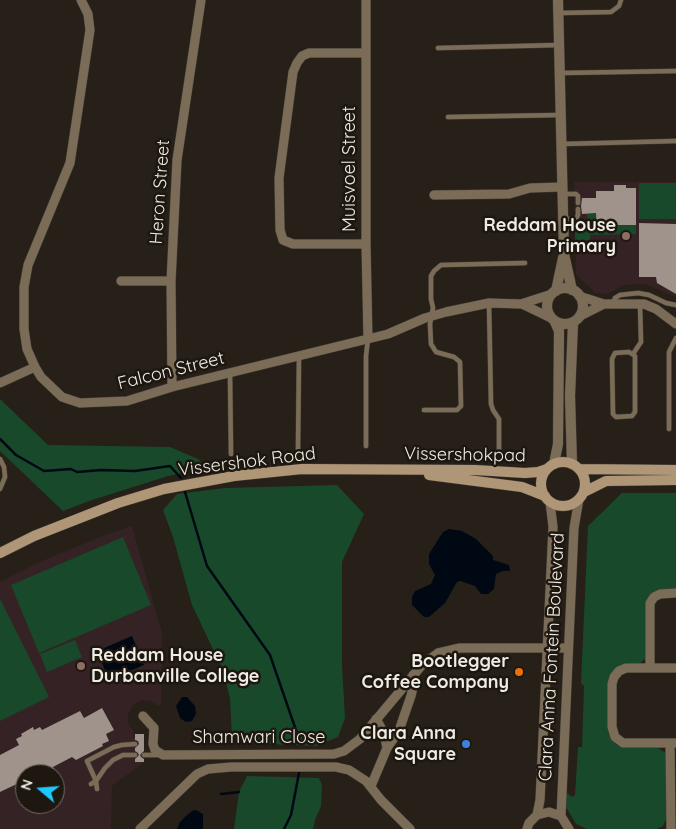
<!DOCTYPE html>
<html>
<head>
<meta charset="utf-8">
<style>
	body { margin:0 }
	#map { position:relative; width:676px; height:829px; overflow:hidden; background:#262018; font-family:Quicksand,sans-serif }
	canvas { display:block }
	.north { position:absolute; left:15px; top:764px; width:50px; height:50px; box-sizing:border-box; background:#1d170f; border:1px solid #716c65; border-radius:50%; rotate:288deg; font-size:14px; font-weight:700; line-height:20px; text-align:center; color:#efebe5 }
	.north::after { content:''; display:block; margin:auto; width:18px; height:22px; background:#1cc9fc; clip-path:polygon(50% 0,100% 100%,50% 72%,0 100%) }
</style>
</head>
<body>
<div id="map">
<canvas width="676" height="829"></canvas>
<div class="north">N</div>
</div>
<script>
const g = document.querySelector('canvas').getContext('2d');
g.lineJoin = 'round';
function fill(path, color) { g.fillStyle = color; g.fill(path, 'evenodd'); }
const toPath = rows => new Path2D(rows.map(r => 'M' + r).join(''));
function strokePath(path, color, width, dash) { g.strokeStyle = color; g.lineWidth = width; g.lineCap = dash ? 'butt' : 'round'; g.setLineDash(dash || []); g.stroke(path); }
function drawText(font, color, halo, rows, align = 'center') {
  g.font = font + ' Quicksand,sans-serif'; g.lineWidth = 5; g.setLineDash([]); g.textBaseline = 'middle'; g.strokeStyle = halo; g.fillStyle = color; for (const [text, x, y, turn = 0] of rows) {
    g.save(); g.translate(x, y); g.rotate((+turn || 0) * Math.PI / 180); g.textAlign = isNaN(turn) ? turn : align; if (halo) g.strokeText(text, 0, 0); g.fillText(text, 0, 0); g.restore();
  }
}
const education = toPath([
	[574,182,676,182,676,297,645,284,624,285,607,294,596,293,576,275],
	[132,526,162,633,161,705,157,705,150,701,142,700,134,704,128,714,128,723,133,730,133,737,135,737,135,734,144,734,144,762,112,786,111,829,0,829,0,582,37,563,105,535],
	[25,774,55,774,55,804,25,804]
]);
const green = toPath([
	[639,183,676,183,676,219,639,219],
	[597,213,597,231,605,231,604,221,615,225,626,225,636,222,636,234,590,235,590,240,575,240,575,231,587,231,587,214],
	[0,399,48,445,170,447,198,459,208,468,168,476,89,501,63,511,0,451],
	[337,485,364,514,342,562,342,664,345,718,338,737,316,746,245,743,232,737,230,698,222,668,192,605,173,537,163,510,177,494,225,488],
	[622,493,676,493,676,589,654,593,645,659,639,664,620,666,614,670,610,676,609,730,611,739,617,745,624,747,658,748,666,753,666,819,663,826,657,829,587,829,576,824,566,807,566,792,572,797,575,795,578,747,582,747,584,686,581,683,588,526],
	[123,537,151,605,39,653,11,585],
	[0,599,49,697,0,721],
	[75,640,82,657,47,672,40,654],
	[247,776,319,778,322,785,321,806,315,820,313,829,234,829,239,792]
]);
const water = toPath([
	[449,529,462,531,476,539,493,556,493,560,509,565,510,571,503,571,496,574,494,589,488,594,481,594,475,586,460,581,457,582,445,603,429,617,424,617,412,605,412,597,415,591,431,584,435,575,429,564,429,554,443,532],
	[132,636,144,665,109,680,97,651],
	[182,697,187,697,195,706,196,714,192,721,186,722,180,718,176,706],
	[196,810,203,814,203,829,177,829,180,822,186,816,192,811]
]);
const stream = toPath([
	[0,439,16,455,44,471,71,469,77,472,101,470,135,471,170,466,181,478],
	[185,492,207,566,270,655,299,739],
	[221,794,239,792],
	[284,829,291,815,299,773]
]);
const building = toPath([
	[614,185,626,185,626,188,636,188,636,225,604,225,605,231,597,231,596,213,582,214,581,206,582,198,596,198,596,191,614,191],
	[639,223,676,224,676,294,657,283,656,277,639,277],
	[102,708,114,730,106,734,109,741,102,744,103,746,76,760,72,757,53,767,54,770,46,774,25,774,25,780,0,792,0,755,19,745,16,739,22,736,21,734,33,727,34,730,40,727,42,730,80,711,84,718],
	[135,734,144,734,144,751,140,755,141,757,144,759,144,762,135,762,135,759,139,755,138,753,135,751,135,748,139,744,138,741,135,740]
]);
const service = toPath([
	[559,13,611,12,619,6,621,0],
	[438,48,559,45],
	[561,73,676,71],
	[448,117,560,115],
	[562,144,676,141],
	[564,194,576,194,578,196,578,203],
	[563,219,576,219,578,215,578,209],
	[489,303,491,404,493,410,499,419,499,451],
	[613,303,615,298,620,295,638,293,649,295,666,303,676,305],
	[629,352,635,356,635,412,632,416,616,417,613,414,612,359,615,353,629,352],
	[633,354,641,342,640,305],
	[230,373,231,454],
	[424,410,457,410,461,406,460,362,454,357,436,352,431,344,430,324,433,308,431,299,431,276,434,271,441,265,525,263],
	[669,429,669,352,676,338],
	[366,446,366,356,368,339],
	[298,449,299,356],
	[0,459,4,467,5,477,0,489],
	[144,755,160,755],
	[91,784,96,781,105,768,113,760,123,755,135,755],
	[97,789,96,781,87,761,114,747,122,745,135,744]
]);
const minor = toPath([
	[81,0,88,14,90,30,70,163,28,265,24,287,24,329,27,349,35,367,41,377,62,397,80,403,127,401,172,387,388,334,425,318,446,312,489,303,521,304,552,294],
	[366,0,366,244,368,339],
	[365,53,309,53,302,56,297,63,293,72,279,178,280,230,283,240,293,244,366,244],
	[434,195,509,194,530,188,562,187],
	[121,281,171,281],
	[579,296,604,304,644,304,656,309,676,324],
	[522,304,551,318],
	[580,316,604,304],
	[0,383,35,367],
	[172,387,171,281,177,160,201,0],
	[650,668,650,603,654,597,660,594,676,593],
	[676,668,626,668,619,671,614,677,612,684,612,727,615,737,623,743,676,743],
	[143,716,154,728,153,744,155,750,163,755,334,754,344,751,360,739,422,665,438,653,460,648,568,648],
	[670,743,671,829],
	[387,748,399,731,404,716,411,696,414,683,413,675],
	[371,786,387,748,384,733,376,719],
	[537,815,540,800,553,527,550,502],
	[561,816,574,528,579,499],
	[140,829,197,774,208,769,231,767,336,767,349,770,366,781,381,800,410,829],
	[527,829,529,823,537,815,549,812,561,816,569,829]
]);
const tertiary = toPath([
	[558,0,564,254,572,290],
	'547 306a18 18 0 1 1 36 0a18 18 0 1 1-36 0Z',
	[556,291,563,258],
	[554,464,558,444,559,331,555,322],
	[572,464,570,396,573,323]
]);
const secondary = toPath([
	'541 484a22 22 0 1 1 44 0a22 22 0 1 1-44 0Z',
	[580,469,676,470],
	[429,475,522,487,545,496],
	[584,492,606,481,676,480],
	[0,553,34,536,118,503,164,489,234,476,302,469,475,470,525,473,538,472,547,469]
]);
const markers = [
	[626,236,5,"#8d6e63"],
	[81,666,5,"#8d6e63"],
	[519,672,5,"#e8710a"],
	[466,744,5,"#3f7fe0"]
];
const streetNames = [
	["Muisvoel Street",350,169,-90],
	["Heron Street",160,192,-86],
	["Falcon Street",171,371,-14],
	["Vissershokpad",465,455,1],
	["Vissershok Road",247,462,-7],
	["Clara Anna Fontein Boulevard",552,657,-87],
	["Shamwari Close",259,738]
];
const poiNames = [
	["Reddam House",616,226],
	["Primary",616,247],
	["Reddam House",91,656,"left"],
	["Durbanville College",91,677,"left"],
	["Bootlegger",509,662],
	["Coffee Company",509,683],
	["Clara Anna",456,734],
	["Square",456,755]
];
fill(education, '#352224');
fill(green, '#18492b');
fill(water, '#000913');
strokePath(stream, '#000913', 2.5);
fill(building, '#9f938c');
strokePath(service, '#423c35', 5.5);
strokePath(minor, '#423c35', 10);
strokePath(tertiary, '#423c35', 11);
strokePath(secondary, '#423c35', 11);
strokePath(service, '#7b6c58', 4.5);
strokePath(minor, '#7b6c58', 9);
strokePath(tertiary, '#7b6c58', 10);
strokePath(secondary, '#af9677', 10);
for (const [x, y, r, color] of markers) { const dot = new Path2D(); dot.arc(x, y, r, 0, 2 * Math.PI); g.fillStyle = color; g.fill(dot); strokePath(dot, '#1d170f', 2); }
drawText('18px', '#efebe5', '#1d170f', streetNames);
drawText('bold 18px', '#efebe5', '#1d170f', poiNames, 'right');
</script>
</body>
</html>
